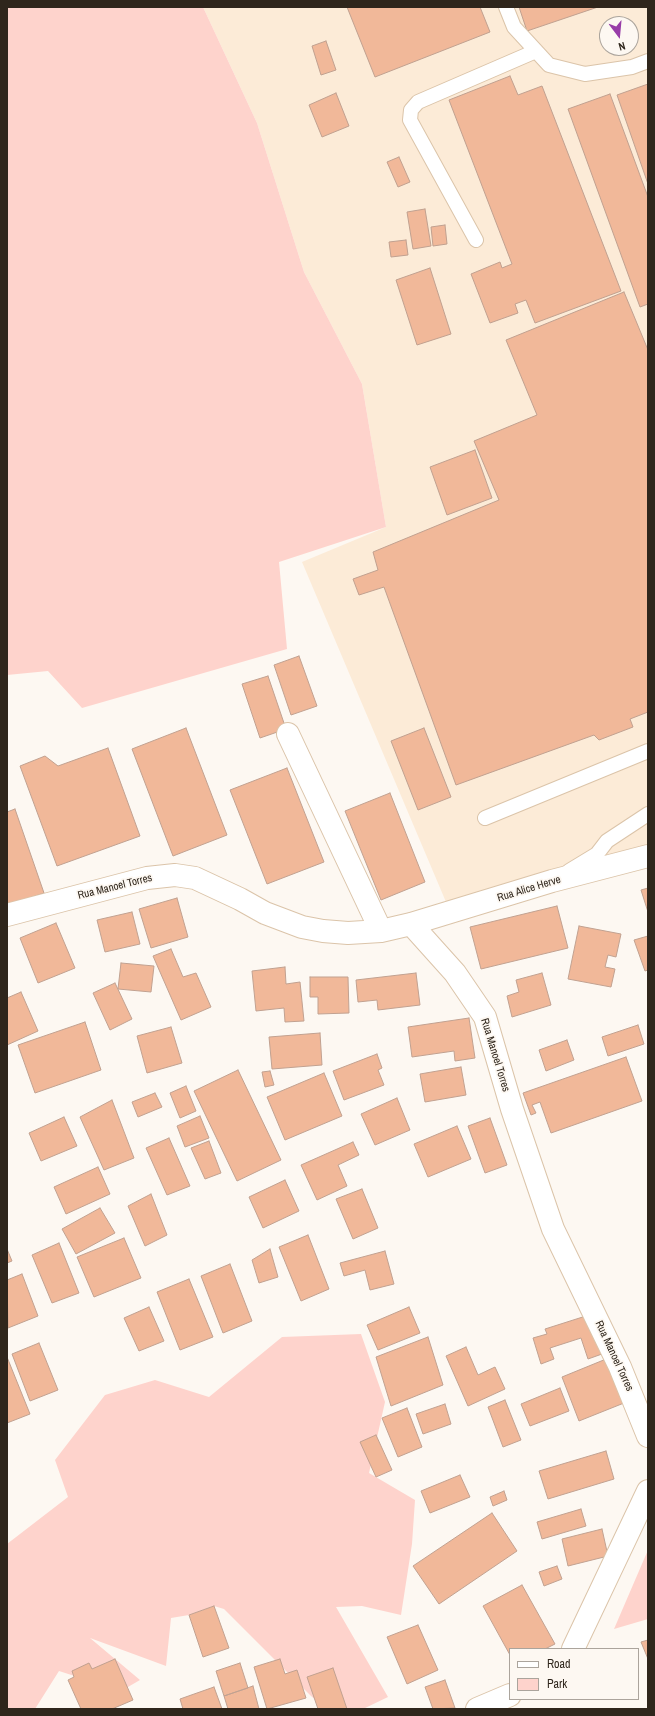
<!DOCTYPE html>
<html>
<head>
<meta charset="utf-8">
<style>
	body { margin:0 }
	#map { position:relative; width:655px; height:1716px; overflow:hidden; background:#fdf8f2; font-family:"Archivo Narrow",sans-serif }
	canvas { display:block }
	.frame { position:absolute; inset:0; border:8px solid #2f261c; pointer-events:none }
	.legend { position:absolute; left:509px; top:1648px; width:130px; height:52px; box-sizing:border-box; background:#fdf8f2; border:1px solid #aba49c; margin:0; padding:5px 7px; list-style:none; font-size:12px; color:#2f261c }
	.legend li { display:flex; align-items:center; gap:8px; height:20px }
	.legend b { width:20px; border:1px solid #aba49c }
	.north { position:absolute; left:599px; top:16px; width:40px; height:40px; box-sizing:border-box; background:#fdf8f2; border:1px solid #aba49c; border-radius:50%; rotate:164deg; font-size:11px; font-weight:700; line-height:16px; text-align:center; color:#2f261c }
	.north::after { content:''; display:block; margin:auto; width:14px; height:18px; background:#983da8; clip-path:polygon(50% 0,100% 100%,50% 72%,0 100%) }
</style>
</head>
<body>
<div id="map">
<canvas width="655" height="1716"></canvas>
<div class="frame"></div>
<ul class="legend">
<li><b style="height:5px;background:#fff"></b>Road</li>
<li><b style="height:11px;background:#fed3cc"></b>Park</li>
</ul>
<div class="north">N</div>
</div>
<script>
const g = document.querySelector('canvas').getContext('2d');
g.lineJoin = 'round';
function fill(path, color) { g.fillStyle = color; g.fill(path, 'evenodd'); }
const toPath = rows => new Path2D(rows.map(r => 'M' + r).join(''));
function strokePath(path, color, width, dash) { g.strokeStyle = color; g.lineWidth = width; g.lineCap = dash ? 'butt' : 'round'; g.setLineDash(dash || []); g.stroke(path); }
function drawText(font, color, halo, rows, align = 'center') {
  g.font = font + ' "Archivo Narrow",sans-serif'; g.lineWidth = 3.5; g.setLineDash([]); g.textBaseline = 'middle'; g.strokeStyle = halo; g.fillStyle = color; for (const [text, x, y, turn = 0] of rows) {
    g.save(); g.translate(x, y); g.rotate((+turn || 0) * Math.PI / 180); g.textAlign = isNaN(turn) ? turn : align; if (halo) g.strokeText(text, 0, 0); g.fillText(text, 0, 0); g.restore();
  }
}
const built = toPath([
	[203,7,648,7,648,845,446,902,302,562,386,527,362,384,304,272,257,123],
	[607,24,631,24,631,48,607,48]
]);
const green = toPath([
	[7,7,203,7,257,123,304,272,362,384,386,527,279,562,287,649,82,708,48,671,7,675],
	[361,1334,385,1402,369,1473,415,1500,412,1544,401,1615,362,1606,336,1607,388,1697,363,1709,327,1709,311,1696,224,1609,214,1606,189,1615,171,1618,166,1666,90,1638,140,1680,121,1691,59,1671,35,1709,7,1709,7,1544,68,1497,55,1460,105,1395,155,1380,209,1397,282,1337],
	[648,1550,648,1619,614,1629]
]);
const building = toPath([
	[347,7,480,7,490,32,375,77,347,7],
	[519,7,598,7,527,31,519,7],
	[326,41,336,70,321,75,312,46,326,41],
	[510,76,518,95,542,86,621,291,535,323,526,300,515,304,518,313,490,323,471,274,500,262,502,268,512,264,449,100,510,76],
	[648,84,648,184,617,95,648,84],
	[336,93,349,126,322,137,309,105,336,93],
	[610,94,648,197,648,304,640,307,568,109,610,94],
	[399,157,410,182,398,187,387,162,399,157],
	[425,209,431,246,413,249,407,212,425,209],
	[445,225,447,244,433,246,431,227,445,225],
	[406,240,408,255,391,257,389,242,406,240],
	[430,268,451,334,417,345,396,280,430,268],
	[624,292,648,350,648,712,630,719,633,727,599,740,594,735,456,785,384,587,359,595,353,579,378,570,373,552,499,500,474,441,537,415,506,340,624,292],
	[475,450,492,498,447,515,430,467,475,450],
	[299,656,317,706,291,715,274,665,299,656],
	[268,676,286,729,260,738,242,684,268,676],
	[186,728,227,835,173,856,132,749,186,728],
	[424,728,451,797,418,810,391,741,424,728],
	[108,748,140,836,57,866,20,766,45,756,58,766,108,748],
	[287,768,324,862,267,884,230,790,287,768],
	[390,793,425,882,381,900,345,811,390,793],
	[15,809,44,893,7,906,7,812,15,809],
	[648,888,648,912,641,890,648,888],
	[177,898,188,937,151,948,139,909,177,898],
	[557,906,568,948,481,969,470,927,557,906],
	[132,912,140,944,105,952,97,920,132,912],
	[56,923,75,968,38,983,20,938,56,923],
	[579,926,621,934,616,957,608,955,605,967,615,969,611,987,568,979,579,926],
	[648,936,648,970,645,971,634,940,648,936],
	[171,949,183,977,196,973,211,1007,181,1020,153,956,171,949],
	[121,963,154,966,151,992,118,989,121,963],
	[285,967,286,984,300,982,304,1021,285,1022,284,1008,256,1011,252,971,285,967],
	[416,973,420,1005,378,1010,377,1000,358,1002,356,980,416,973],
	[542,973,551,1005,512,1017,507,996,519,992,516,980,542,973],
	[310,977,348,977,349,1013,318,1014,318,997,310,997,310,977],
	[115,983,132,1019,110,1030,93,993,115,983],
	[21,992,38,1031,7,1045,7,998,21,992],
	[469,1018,475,1058,455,1061,454,1051,412,1057,408,1027,469,1018],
	[85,1022,101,1070,35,1093,18,1045,85,1022],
	[638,1025,644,1044,608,1056,602,1037,638,1025],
	[171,1027,182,1063,147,1073,137,1036,171,1027],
	[320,1033,322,1065,272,1069,269,1037,320,1033],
	[567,1040,574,1060,546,1071,539,1050,567,1040],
	[377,1054,382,1068,378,1070,384,1085,344,1100,333,1071,377,1054],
	[626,1057,642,1101,551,1133,540,1102,532,1105,536,1113,531,1115,523,1093,626,1057],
	[461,1067,466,1095,425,1102,420,1074,461,1067],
	[238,1070,281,1160,237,1181,194,1091,238,1070],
	[270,1071,274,1085,265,1087,262,1072,270,1071],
	[324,1073,342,1116,285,1140,267,1097,324,1073],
	[186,1086,196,1111,180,1118,170,1093,186,1086],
	[155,1093,162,1107,138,1117,132,1102,155,1093],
	[397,1098,410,1130,375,1145,361,1114,397,1098],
	[112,1100,134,1158,104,1170,80,1117,112,1100],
	[200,1116,209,1138,185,1147,177,1126,200,1116],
	[64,1117,77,1146,41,1161,29,1133,64,1117],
	[490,1118,507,1165,485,1173,468,1126,490,1118],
	[457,1126,471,1159,428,1177,414,1144,457,1126],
	[169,1138,190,1186,167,1195,146,1148,169,1138],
	[209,1141,221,1173,205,1179,191,1148,209,1141],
	[353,1142,359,1155,338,1165,347,1186,317,1200,301,1165,353,1142],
	[98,1167,110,1194,66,1214,54,1187,98,1167],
	[285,1180,299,1211,263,1228,249,1197,285,1180],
	[362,1189,378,1228,353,1239,336,1199,362,1189],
	[151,1194,167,1235,145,1246,128,1206,151,1194],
	[100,1208,115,1233,76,1254,62,1229,100,1208],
	[308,1235,329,1289,301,1301,279,1247,308,1235],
	[124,1238,141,1278,94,1297,77,1257,124,1238],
	[59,1243,79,1293,52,1303,32,1255,59,1243],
	[7,1249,12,1261,7,1263,7,1249],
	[270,1249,278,1277,259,1283,252,1260,270,1249],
	[385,1251,394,1284,370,1290,365,1270,344,1276,340,1263,385,1251],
	[230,1264,252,1321,223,1333,201,1276,230,1264],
	[22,1274,38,1316,8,1328,7,1280,22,1274],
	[189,1279,213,1337,180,1350,157,1292,189,1279],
	[149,1307,164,1341,139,1351,124,1318,149,1307],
	[409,1307,420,1333,378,1350,367,1325,409,1307],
	[589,1315,602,1354,588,1359,581,1338,550,1348,554,1359,541,1364,533,1338,547,1334,545,1329,589,1315],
	[428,1337,443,1385,391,1406,376,1357,428,1337],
	[39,1343,58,1390,30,1401,12,1354,39,1343],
	[466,1347,478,1375,495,1367,505,1389,468,1406,446,1356,466,1347],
	[7,1357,30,1414,7,1423,7,1357],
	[611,1357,629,1401,579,1421,562,1377,611,1357],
	[560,1388,569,1411,530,1426,521,1404,560,1388],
	[505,1400,521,1440,503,1447,488,1407,505,1400],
	[445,1404,451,1424,423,1434,416,1414,445,1404],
	[407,1408,422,1447,398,1457,382,1418,407,1408],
	[376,1435,392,1470,376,1477,360,1442,376,1435],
	[606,1451,614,1479,548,1499,539,1471,606,1451],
	[460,1475,470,1497,430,1513,421,1491,460,1475],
	[504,1491,507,1500,493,1506,490,1497,504,1491],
	[581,1509,586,1526,542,1539,537,1522,581,1509],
	[492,1513,517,1551,439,1604,413,1566,492,1513],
	[602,1529,608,1556,568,1566,562,1539,602,1529],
	[557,1566,562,1579,544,1586,539,1572,557,1566],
	[522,1585,555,1644,545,1649,510,1649,510,1655,483,1606,522,1585],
	[214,1606,229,1648,203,1657,189,1615,214,1606],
	[418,1625,438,1670,407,1684,387,1637,418,1625],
	[648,1640,648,1659,641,1642,648,1640],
	[115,1659,133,1700,112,1709,81,1709,68,1680,74,1677,72,1671,89,1663,92,1669,115,1659],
	[280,1659,285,1674,297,1670,306,1698,267,1709,254,1667,280,1659],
	[240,1663,248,1688,224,1696,216,1671,240,1663],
	[333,1668,347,1709,318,1709,307,1677,333,1668],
	[445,1680,455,1708,433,1709,425,1687,445,1680],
	[253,1686,259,1709,228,1709,224,1696,253,1686],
	[214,1687,222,1709,183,1709,180,1699,214,1687]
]);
const service = toPath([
	[506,7,514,27,549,65,585,74,632,67,648,61],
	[476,240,410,120,411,110,418,102,536,51],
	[485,818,648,751],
	[569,871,597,854,607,841,648,814]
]);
const minor = toPath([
	[288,734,381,931],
	[7,915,147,878,175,875,195,878,240,899,265,913,302,927,323,931,348,933,381,931,411,924,552,881,648,856],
	[411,924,455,973,485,1017,512,1109,553,1229,620,1367,648,1436],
	[573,1649,648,1491],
	[477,1709,510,1695]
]);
const streetNames = [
	["Rua Manoel Torres",115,887,-14],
	["Rua Alice Herve",529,889,-17],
	["Rua Manoel Torres",495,1055,73],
	["Rua Manoel Torres",614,1356,65]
];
fill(built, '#fcebd7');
fill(green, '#fed3cc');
fill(building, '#f1b899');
strokePath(building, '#c1a190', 1);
strokePath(service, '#dbc4a9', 16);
strokePath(minor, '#dbc4a9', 24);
strokePath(service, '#fff', 14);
strokePath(minor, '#fff', 22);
drawText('11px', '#2f261c', '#fdf8f2', streetNames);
</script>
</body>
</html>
